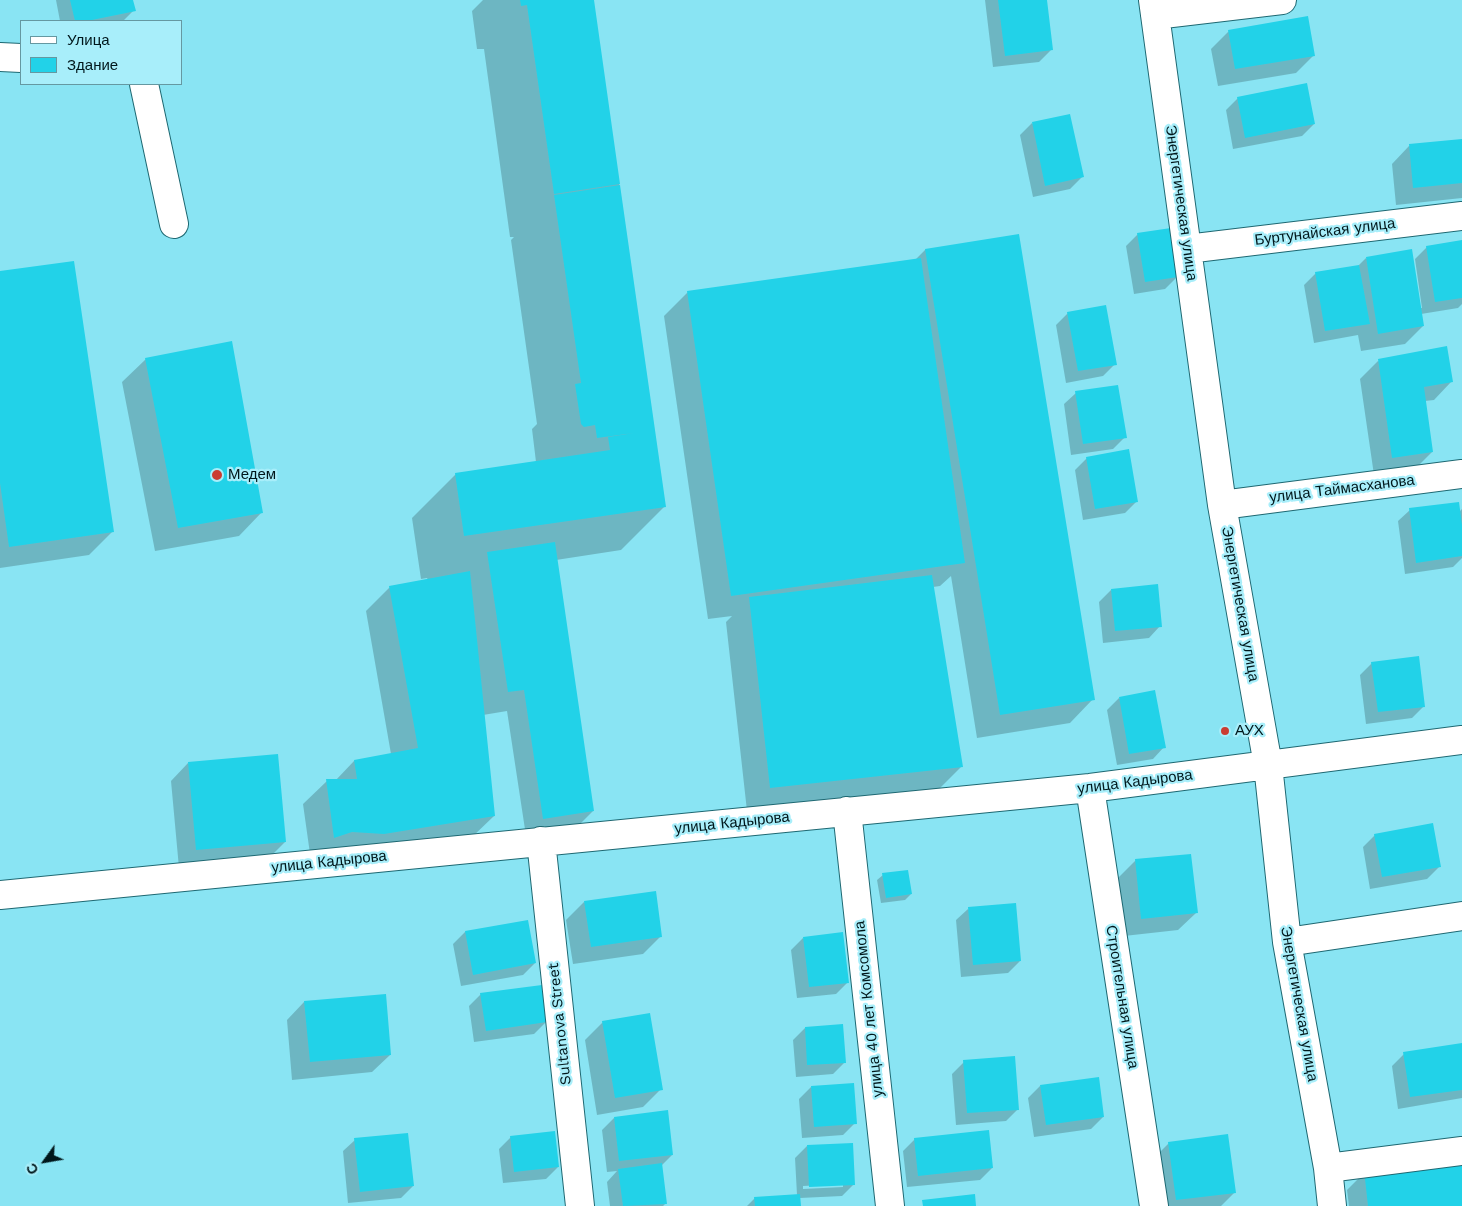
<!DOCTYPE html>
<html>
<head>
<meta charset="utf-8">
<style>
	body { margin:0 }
	#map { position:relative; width:1462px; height:1206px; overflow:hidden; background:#89e4f3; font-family:"Work Sans",sans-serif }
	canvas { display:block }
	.legend { position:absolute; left:20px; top:20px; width:162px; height:65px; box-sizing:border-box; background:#a8eefa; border:1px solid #6598a1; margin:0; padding:6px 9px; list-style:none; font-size:15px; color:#00171b }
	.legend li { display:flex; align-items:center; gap:10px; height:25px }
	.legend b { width:25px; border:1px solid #6598a1 }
	.north { position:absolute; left:20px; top:1136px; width:50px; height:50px; -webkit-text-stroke:4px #a8eefa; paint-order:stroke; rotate:238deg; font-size:14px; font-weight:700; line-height:20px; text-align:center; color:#00171b }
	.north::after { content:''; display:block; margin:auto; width:18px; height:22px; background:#00171b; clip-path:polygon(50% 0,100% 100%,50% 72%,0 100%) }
</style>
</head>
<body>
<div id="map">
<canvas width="1462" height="1206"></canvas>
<ul class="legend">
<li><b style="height:6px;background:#fff"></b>Улица</li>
<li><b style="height:14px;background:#22d2e8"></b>Здание</li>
</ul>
<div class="north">С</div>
</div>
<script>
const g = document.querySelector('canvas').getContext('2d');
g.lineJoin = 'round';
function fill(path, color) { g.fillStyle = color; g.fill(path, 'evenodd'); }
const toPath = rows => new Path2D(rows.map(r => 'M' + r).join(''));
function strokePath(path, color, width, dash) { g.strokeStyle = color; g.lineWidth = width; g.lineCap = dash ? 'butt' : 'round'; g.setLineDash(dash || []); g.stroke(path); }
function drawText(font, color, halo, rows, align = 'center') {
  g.font = font + ' "Work Sans",sans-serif'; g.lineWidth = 4.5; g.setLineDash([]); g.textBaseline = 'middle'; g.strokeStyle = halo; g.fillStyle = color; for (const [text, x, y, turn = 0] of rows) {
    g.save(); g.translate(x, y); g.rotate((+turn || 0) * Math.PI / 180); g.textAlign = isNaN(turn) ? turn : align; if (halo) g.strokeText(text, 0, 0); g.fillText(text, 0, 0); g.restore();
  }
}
const shadow = toPath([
	[56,0,132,0,134,10,123,21,60,21],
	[483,0,593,0,665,506,621,550,556,560,593,811,575,829,526,836,507,711,483,715,494,816,470,839,311,861,303,804,327,781,335,781,354,761,391,754,366,611,390,587,428,580,427,578,421,579,412,518,456,474,536,462,532,429,537,424,511,240,514,237,510,237,484,49,477,49,472,11],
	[985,0,1045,0,1051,50,1039,62,993,67],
	[1229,31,1314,55,1296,73,1218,86,1211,49],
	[1238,98,1314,124,1302,136,1233,149,1226,110],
	[1032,123,1082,177,1070,189,1033,197,1020,135],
	[1462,140,1462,198,1396,205,1392,164,1409,146],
	[1138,234,1177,277,1165,289,1134,294,1126,246],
	[1018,235,1093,699,1070,723,977,738,951,576,940,586,933,587,962,766,938,790,747,811,726,622,732,616,708,619,664,316,688,292,915,260,925,250],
	[1462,246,1462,304,1458,308,1421,314,1423,326,1405,344,1361,351,1358,335,1314,343,1304,285,1316,273,1358,266,1366,258,1420,308,1422,308,1415,259,1427,247],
	[0,273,113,531,89,555,0,568],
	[1068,313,1115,364,1103,376,1066,383,1056,325],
	[146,359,262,512,239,536,155,551,122,382],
	[1378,361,1451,382,1434,400,1425,401,1432,452,1414,470,1374,475,1360,379],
	[1076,393,1125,437,1113,449,1071,455,1064,404],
	[1087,458,1137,501,1125,513,1083,520,1075,470],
	[1462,509,1462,558,1453,567,1405,574,1398,521,1410,510,1459,512],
	[1111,590,1160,626,1149,638,1103,643,1099,602],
	[1372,663,1424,706,1412,718,1366,724,1360,675],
	[1119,698,1164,747,1153,759,1117,765,1107,710],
	[188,763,285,842,267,860,179,868,171,781],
	[1375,835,1439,867,1427,879,1370,889,1363,847],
	[1136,860,1196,913,1178,930,1124,936,1118,878],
	[883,875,911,894,905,900,881,903,877,880],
	[584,902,661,936,643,954,573,964,566,920],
	[968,909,1020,961,1008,973,961,977,956,920],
	[527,921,535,963,523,975,461,986,453,944,465,932],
	[803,938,848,982,836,994,797,998,791,950],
	[481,994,546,1022,534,1034,474,1042,469,1006],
	[304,1002,390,1055,372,1072,292,1080,287,1020],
	[603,1022,661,1089,643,1107,597,1115,585,1040],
	[805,1028,845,1062,833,1074,796,1077,793,1040],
	[1462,1045,1462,1098,1398,1109,1392,1066,1404,1054],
	[964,1062,1018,1109,1006,1121,956,1125,952,1074],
	[1040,1086,1103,1117,1091,1129,1034,1137,1028,1098],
	[811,1087,855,1123,843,1135,802,1138,799,1099],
	[614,1118,672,1155,661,1166,666,1203,663,1206,610,1206,607,1182,617,1171,607,1172,602,1130],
	[511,1137,558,1167,546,1179,503,1183,499,1149],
	[915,1139,992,1168,980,1180,907,1187,903,1151],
	[355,1140,413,1186,401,1198,348,1203,343,1151],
	[1169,1143,1235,1192,1221,1206,1157,1206,1151,1161],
	[807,1146,854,1184,842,1196,800,1198,800,1206,747,1206,755,1198,797,1195,795,1158],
	[843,1184,843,1187,803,1189,803,1186],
	[1365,1172,1462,1206,1349,1206,1347,1190]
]);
const building = toPath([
	[70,0,133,0,136,11,87,21,75,21],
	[520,0,594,0,620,184,554,194,527,5,521,6],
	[998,0,1047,0,1053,50,1005,56],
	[1308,16,1315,56,1235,69,1228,30],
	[1307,83,1315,124,1245,138,1237,97],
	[1070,114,1084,177,1045,186,1032,122],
	[1462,139,1462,183,1413,188,1409,144],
	[620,185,666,507,464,536,455,473,610,450,608,437,634,433,597,438,595,425,584,427,581,424,575,384,581,383,554,195],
	[1171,228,1178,277,1145,282,1137,233],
	[1019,234,1095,700,1000,715,925,249],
	[1462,240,1462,298,1435,302,1426,246],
	[1412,249,1424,326,1378,334,1366,257],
	[921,258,965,563,731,596,687,291],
	[74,261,114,532,9,547,0,483,0,271],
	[1359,265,1370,324,1325,331,1315,272],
	[1106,305,1117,365,1078,371,1067,312],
	[232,341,263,513,178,528,145,358],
	[1447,346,1453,382,1424,387,1433,452,1392,458,1378,359],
	[1118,385,1127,438,1083,444,1075,391],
	[1129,449,1138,502,1095,509,1086,457],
	[1459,502,1462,525,1462,556,1416,563,1409,508],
	[555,542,594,811,543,819,524,690,508,692,487,552],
	[470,571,495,816,384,834,352,832,334,838,326,779,357,779,354,760,418,748,389,586],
	[932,575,963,767,770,788,749,597],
	[1158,584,1162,627,1115,631,1111,589],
	[1419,656,1425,707,1378,712,1371,662],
	[1155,690,1166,748,1129,754,1119,697],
	[278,754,286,842,196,850,188,762],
	[1433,823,1441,867,1382,877,1374,834],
	[1191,854,1198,913,1141,919,1135,859],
	[908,870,912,894,886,898,882,873],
	[656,891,662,937,591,947,584,901],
	[1016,903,1021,961,973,965,968,907],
	[528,920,536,963,473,975,465,931],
	[843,932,849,983,809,987,803,937],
	[542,985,547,1022,486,1031,480,993],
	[386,994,391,1055,310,1062,304,1001],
	[650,1013,663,1090,615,1098,602,1021],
	[843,1024,846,1063,807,1065,805,1027],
	[1462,1043,1462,1090,1410,1097,1403,1052],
	[1015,1056,1019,1110,967,1113,963,1060],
	[1099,1077,1104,1117,1046,1125,1040,1085],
	[854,1083,857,1124,814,1127,811,1086],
	[668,1110,673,1155,619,1161,614,1117],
	[989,1130,993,1168,918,1176,914,1138],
	[555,1131,559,1167,514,1172,510,1136],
	[408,1133,414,1186,360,1192,354,1138],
	[1228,1134,1236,1193,1176,1200,1168,1142],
	[853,1143,855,1185,809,1187,807,1145],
	[1462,1160,1462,1206,1368,1206,1364,1170],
	[662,1163,667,1204,623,1206,618,1169],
	[800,1194,801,1206,755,1206,754,1197],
	[975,1194,976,1206,923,1206,922,1200]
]);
const minor = toPath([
	[1153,0,1222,505,1268,765,1287,942,1328,1168,1332,1206],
	[1155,15,1282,0],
	[0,57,21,58],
	[144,84,174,224],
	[1187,249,1462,216],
	[1222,505,1462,474],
	[1090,788,1154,1206],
	[847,811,890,1206],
	[541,841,580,1206],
	[0,895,1090,788,1462,740],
	[1287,942,1462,916],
	[1328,1168,1462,1151]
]);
const markers = [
	[217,475,6,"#ca3c31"],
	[1225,731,5,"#ca3c31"]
];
const streetNames = [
	["Энергетическая улица",1181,203,82],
	["Буртунайская улица",1325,232,-7],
	["улица Таймасханова",1342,489,-7],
	["Энергетическая улица",1240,604,80],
	["улица Кадырова",1135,782,-7],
	["улица Кадырова",732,823,-6],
	["улица Кадырова",329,862,-6],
	["Строительная улица",1122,997,81],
	["Энергетическая улица",1299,1004,80],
	["улица 40 лет Комсомола",869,1009,-96],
	["Sultanova Street",560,1024,-96]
];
const poiNames = [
	["Медем",228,475],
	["АУХ",1235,731]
];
fill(shadow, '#0003');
fill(building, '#22d2e8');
strokePath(minor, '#1e6872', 30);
strokePath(minor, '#fff', 28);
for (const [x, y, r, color] of markers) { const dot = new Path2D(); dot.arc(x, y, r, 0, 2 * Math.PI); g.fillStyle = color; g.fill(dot); strokePath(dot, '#a8eefa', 2); }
drawText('15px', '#00171b', '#a8eefa', streetNames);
drawText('15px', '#00171b', '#a8eefa', poiNames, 'left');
</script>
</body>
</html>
